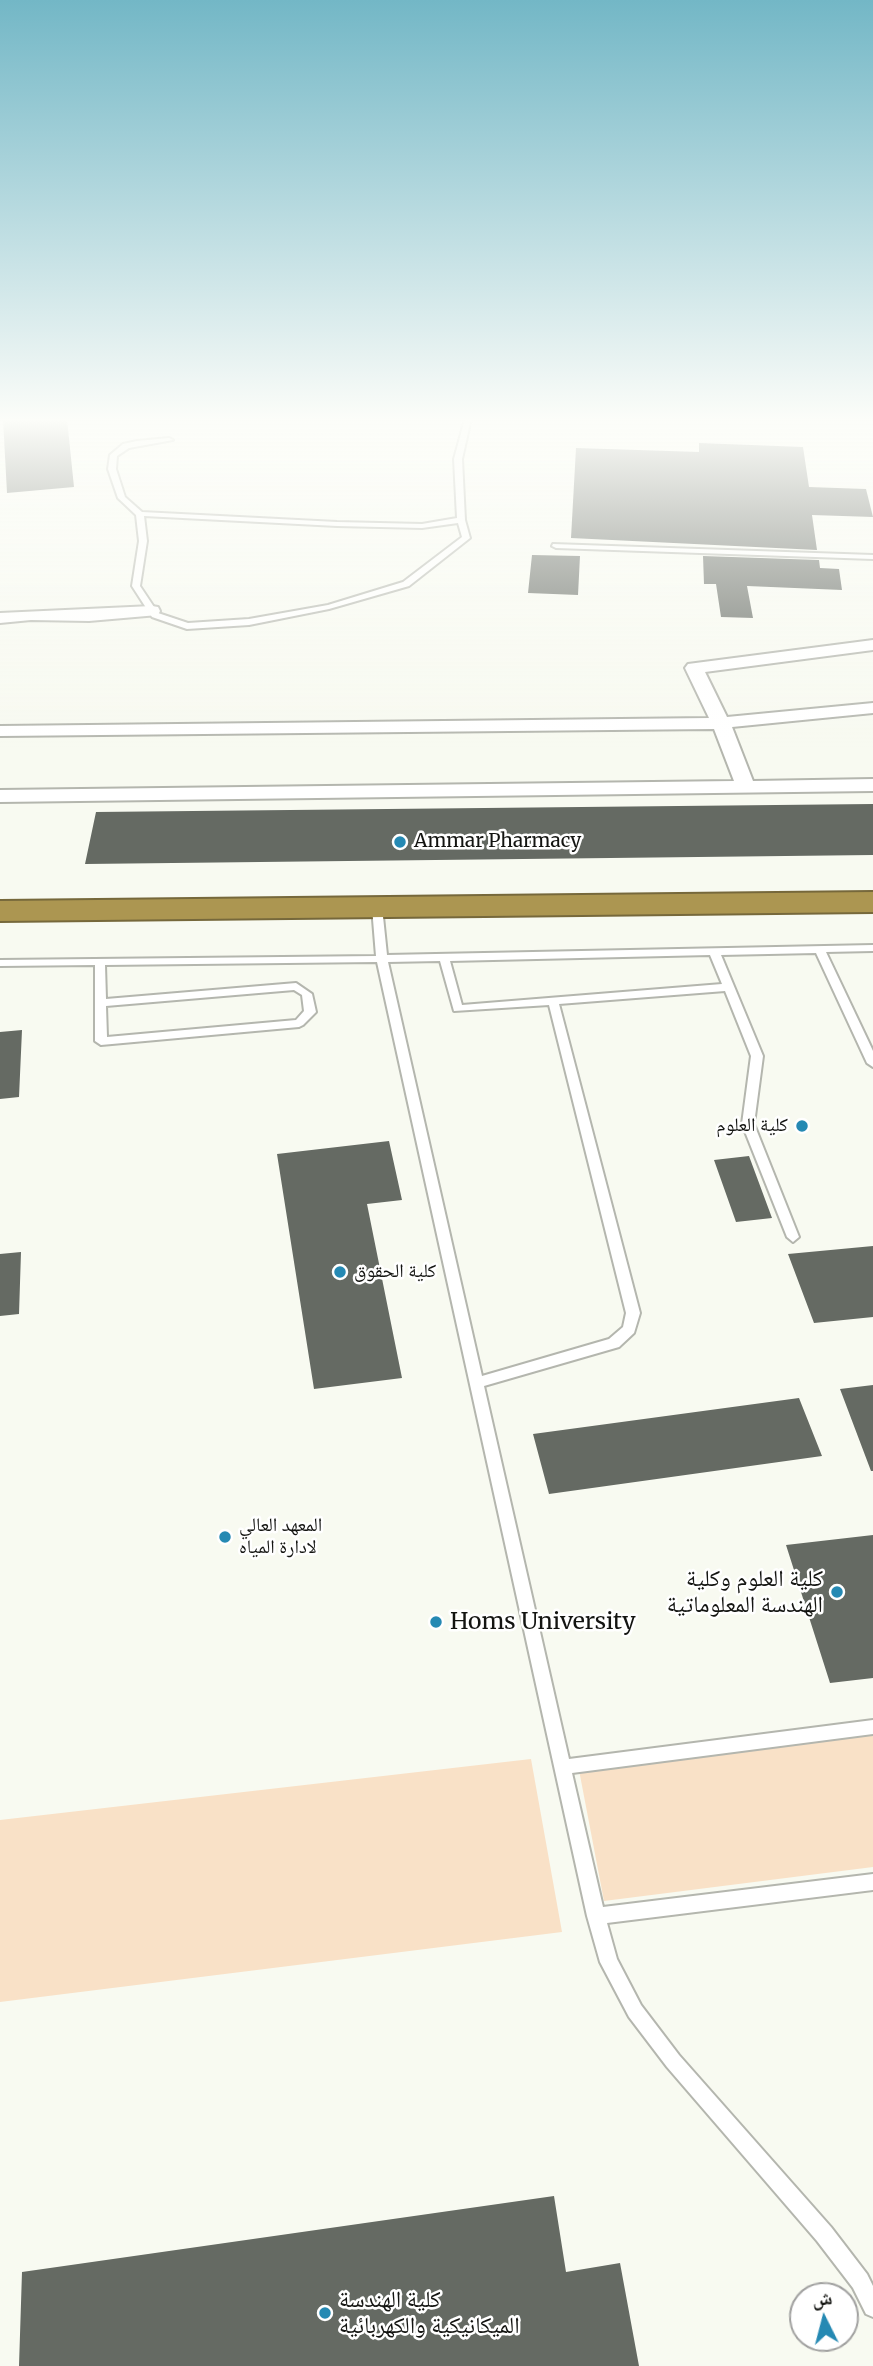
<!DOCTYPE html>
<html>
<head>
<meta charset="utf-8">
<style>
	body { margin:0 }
	#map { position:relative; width:873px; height:2366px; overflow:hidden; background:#f8faf1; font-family:Merriweather,"Noto Naskh Arabic",serif }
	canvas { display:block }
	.north { position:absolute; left:789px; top:2282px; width:70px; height:70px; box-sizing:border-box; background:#fff; border:2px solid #a1a1a0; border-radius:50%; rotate:354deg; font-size:19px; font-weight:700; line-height:28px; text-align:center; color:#131411 }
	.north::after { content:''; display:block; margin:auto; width:24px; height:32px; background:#2589b3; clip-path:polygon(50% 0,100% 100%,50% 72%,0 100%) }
</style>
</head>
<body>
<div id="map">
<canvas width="873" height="2366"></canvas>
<div class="north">ش</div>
</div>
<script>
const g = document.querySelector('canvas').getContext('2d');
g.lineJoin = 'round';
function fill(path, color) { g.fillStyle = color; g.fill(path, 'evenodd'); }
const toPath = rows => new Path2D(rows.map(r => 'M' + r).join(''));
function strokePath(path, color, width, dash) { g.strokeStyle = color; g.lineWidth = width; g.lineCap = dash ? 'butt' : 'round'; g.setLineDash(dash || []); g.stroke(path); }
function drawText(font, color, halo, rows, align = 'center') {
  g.font = font + ' Merriweather,"Noto Naskh Arabic",serif'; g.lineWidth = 5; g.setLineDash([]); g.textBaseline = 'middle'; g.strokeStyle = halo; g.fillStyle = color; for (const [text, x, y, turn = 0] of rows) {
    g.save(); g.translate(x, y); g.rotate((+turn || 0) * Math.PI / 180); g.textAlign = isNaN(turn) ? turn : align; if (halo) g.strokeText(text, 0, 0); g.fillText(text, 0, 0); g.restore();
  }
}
const green = toPath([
	[873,1735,873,1867,604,1901,579,1770],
	[531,1759,562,1932,0,2002,0,1820]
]);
const building = toPath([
	[3,419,67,419,74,487,7,493],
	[699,443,803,447,809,487,866,489,873,517,812,515,817,550,571,538,576,448,699,452],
	[532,555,580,556,578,595,528,593],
	[703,556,819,560,820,568,839,569,842,590,747,586,753,618,721,617,716,584,704,584],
	[873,804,873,855,85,864,96,812],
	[22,1030,19,1097,0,1099,0,1032],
	[389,1141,402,1200,367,1204,402,1378,314,1389,277,1154],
	[749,1156,772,1218,736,1222,714,1160],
	[873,1246,873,1317,814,1323,788,1254],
	[21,1252,19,1314,0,1316,0,1254],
	[873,1385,873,1471,871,1471,840,1389],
	[799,1398,822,1456,549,1494,533,1434],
	[873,1535,873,1678,830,1683,786,1545],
	[554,2196,566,2272,620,2263,639,2366,19,2366,22,2272]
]);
const lane = toPath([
	[465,419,471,419,462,459,465,520,470,538,409,586,329,609,249,625,187,629,152,617,132,586,139,541,136,515,118,498,108,469,110,455,123,444,137,441,169,438,173,440,129,448,117,456,116,469,125,497,142,512,337,522,422,524,457,518,454,459,465,419],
	[144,516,337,526,422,528,458,523,462,537,403,582,328,605,249,619,188,623,158,613,140,586,147,541,144,516],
	[553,544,873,555,873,559,556,548,552,546,553,544],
	[377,904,382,907,387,955,873,945,873,951,826,952,873,1051,873,1067,867,1063,816,953,721,955,763,1056,754,1124,799,1237,793,1242,787,1237,742,1124,751,1056,725,991,559,1004,640,1313,634,1333,619,1347,484,1386,569,1759,873,1720,873,1734,572,1773,603,1907,873,1874,873,1890,607,1923,617,1959,641,2005,679,2055,831,2227,867,2274,873,2286,873,2317,866,2314,853,2288,817,2241,667,2067,629,2017,600,1962,587,1916,377,962,105,965,106,999,296,983,312,994,316,1012,303,1025,299,1027,101,1045,95,1041,95,965,0,966,0,960,376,956,372,907,377,904],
	[710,955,722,984,462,1005,450,961,710,955],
	[440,961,454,1011,549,1005,626,1313,623,1327,609,1339,482,1376,388,962,440,961],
	[294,990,302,995,304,1011,296,1020,107,1037,106,1006,294,990]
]);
const street = toPath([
	[152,606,158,607,160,611,158,615,89,621,31,620,0,623,0,613,152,606],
	[873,640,873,650,705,672,727,717,873,703,873,713,732,727,753,781,873,779,873,791,0,802,0,790,734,781,714,729,0,736,0,726,709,718,685,668,688,664,873,640]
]);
const highway = toPath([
	[873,892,873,912,0,921,0,901,873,892]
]);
const markers = [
	[400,842,7,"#2589b3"],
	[802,1126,7,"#2589b3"],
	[340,1272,7,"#2589b3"],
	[225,1537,7,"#2589b3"],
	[837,1592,7,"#2589b3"],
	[436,1622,7,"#2589b3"],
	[325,2313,7,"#2589b3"]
];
const poiNames = [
	["Ammar Pharmacy",414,842],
	["كلية العلوم",788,1126,"right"],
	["كلية الحقوق",354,1272],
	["المعهد العالي",239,1526],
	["لادارة المياه",239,1548]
];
const nearPoinames = [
	["كلية العلوم وكلية",823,1579,"right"],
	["الهندسة المعلوماتية",823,1605,"right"],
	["Homs University",450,1622],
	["كلية الهندسة",339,2300],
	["الميكانيكية والكهربائية",339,2326]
];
fill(green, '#f9e1c7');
fill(building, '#656a63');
strokePath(lane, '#b4b6ae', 4);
strokePath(street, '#b4b6ae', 4);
strokePath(highway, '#76683b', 4);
fill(lane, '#fff');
fill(street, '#fff');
fill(highway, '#ac9651');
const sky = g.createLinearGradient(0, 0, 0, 750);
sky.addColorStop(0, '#73b7c6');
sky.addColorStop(0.56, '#fcfdf9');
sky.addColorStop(1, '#fcfdf900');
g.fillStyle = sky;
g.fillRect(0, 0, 873, 750);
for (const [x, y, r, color] of markers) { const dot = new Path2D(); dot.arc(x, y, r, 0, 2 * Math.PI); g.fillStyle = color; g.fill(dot); strokePath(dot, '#fff', 2.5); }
drawText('19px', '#131411', '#fff', poiNames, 'left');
drawText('23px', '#131411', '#fff', nearPoinames, 'left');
</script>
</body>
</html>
